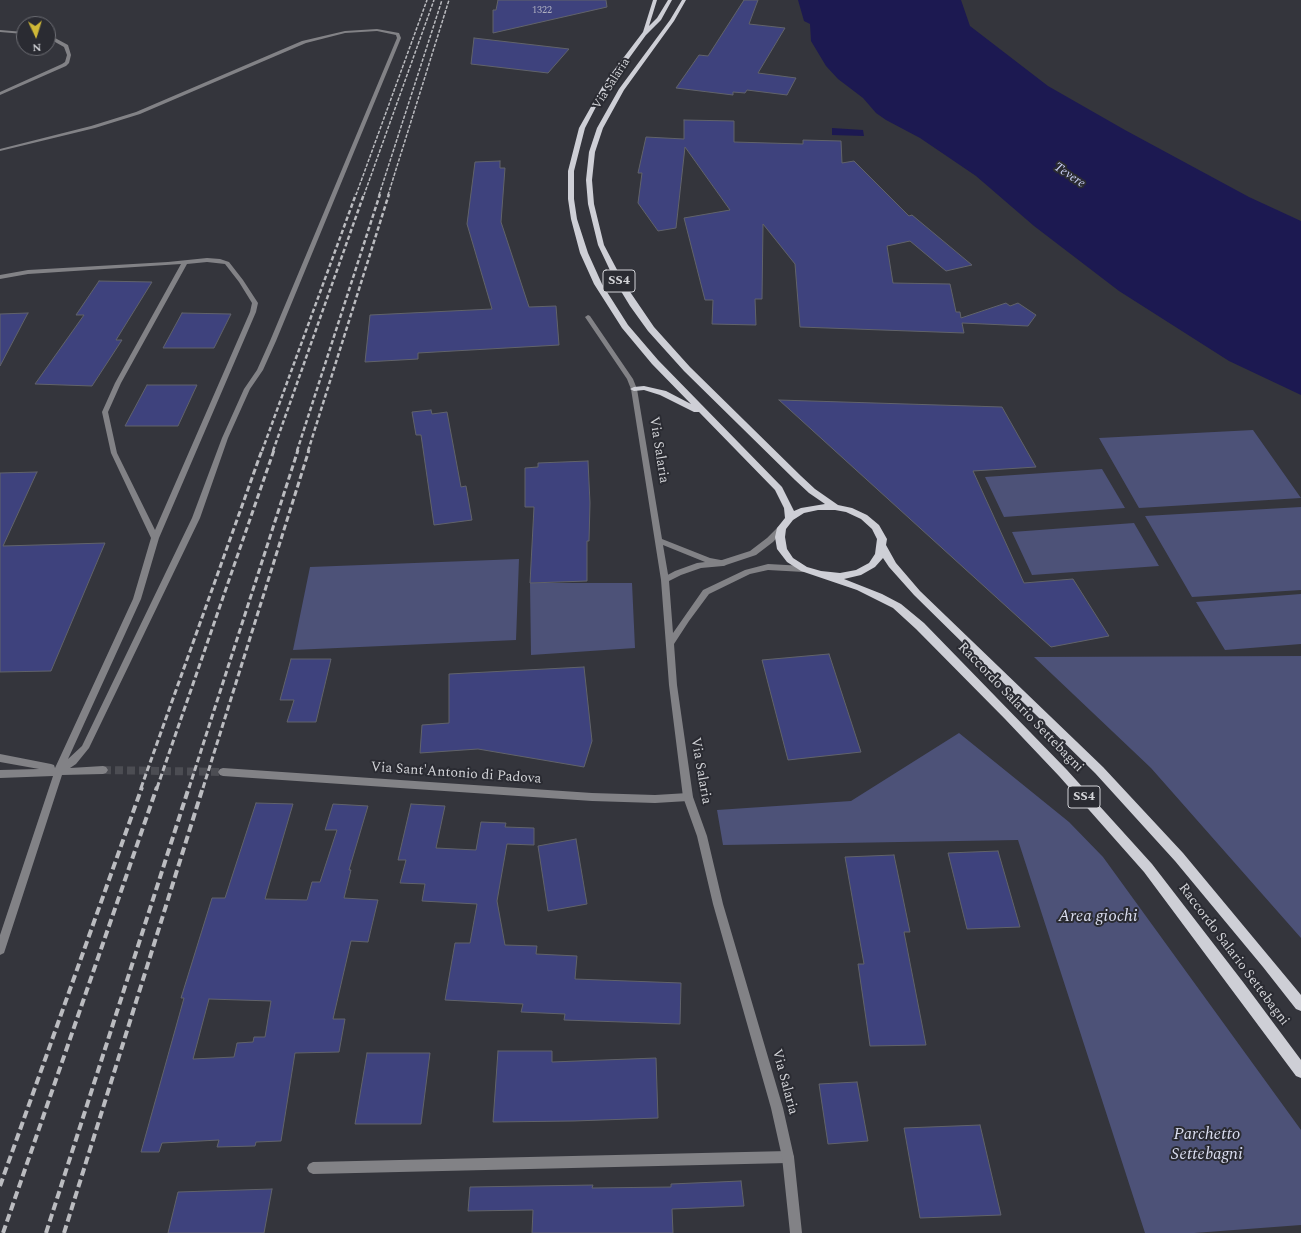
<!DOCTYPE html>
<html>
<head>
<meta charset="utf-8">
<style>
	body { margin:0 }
	#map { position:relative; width:1301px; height:1233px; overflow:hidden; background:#34353c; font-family:Spectral,serif }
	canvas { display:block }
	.north { position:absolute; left:16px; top:16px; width:40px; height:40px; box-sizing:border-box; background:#2a2b32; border:1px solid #6d6e74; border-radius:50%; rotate:176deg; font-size:11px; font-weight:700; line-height:16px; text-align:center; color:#d2d3d7 }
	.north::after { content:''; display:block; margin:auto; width:14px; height:18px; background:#cfb837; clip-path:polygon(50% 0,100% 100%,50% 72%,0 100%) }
</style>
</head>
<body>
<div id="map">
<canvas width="1301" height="1233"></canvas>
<div class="north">N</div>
</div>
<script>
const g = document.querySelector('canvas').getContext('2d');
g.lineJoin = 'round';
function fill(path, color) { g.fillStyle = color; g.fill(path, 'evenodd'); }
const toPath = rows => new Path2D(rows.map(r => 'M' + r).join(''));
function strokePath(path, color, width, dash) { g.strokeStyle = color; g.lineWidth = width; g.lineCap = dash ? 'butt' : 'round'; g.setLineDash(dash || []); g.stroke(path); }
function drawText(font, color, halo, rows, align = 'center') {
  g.font = font + ' Spectral,serif'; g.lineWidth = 4; g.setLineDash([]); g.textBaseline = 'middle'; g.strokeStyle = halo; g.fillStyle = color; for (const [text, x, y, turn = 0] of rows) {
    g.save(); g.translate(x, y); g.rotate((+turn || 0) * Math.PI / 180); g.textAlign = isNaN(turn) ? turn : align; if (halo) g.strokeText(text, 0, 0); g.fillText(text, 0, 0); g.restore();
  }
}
const green = toPath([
	[1253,430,1301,498,1139,508,1099,438],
	[1102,469,1125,508,1004,517,985,477],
	[1301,507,1301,590,1192,597,1145,516],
	[1134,523,1159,566,1032,575,1012,532],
	[519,559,516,640,293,650,310,567],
	[530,583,632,583,635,648,531,655],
	[1301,594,1301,644,1225,650,1196,602],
	[1301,656,1301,938,1151,768,1034,657],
	[959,733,1069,822,1103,857,1301,1130,1301,1225,1194,1233,1145,1233,1018,840,723,845,717,810,851,801]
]);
const water = toPath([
	[798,0,961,0,970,26,1048,86,1125,130,1249,197,1301,221,1301,395,1229,361,1119,291,1034,226,976,176,920,138,886,120,876,113,863,98,838,79,826,66,811,41,810,24,804,21],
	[832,128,863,130,864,136,832,135]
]);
const building = toPath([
	[498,0,606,0,607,7,493,33,493,10,496,10,498,0],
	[744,0,758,0,749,24,785,28,758,73,796,78,787,95,747,90,745,93,733,92,733,95,676,88,699,55,708,56,744,0],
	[474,38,569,49,548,73,471,64,474,38],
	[684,120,734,121,734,142,803,144,803,140,841,141,842,163,854,161,909,216,912,215,972,265,946,271,910,241,887,246,893,283,950,284,956,312,960,312,961,318,1006,303,1010,306,1018,303,1036,315,1028,326,962,323,964,333,800,327,795,264,763,224,762,299,755,299,756,325,712,324,713,300,705,300,684,218,730,210,685,147,676,228,658,231,638,203,642,173,638,173,646,137,684,139,684,120],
	[500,161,500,168,505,168,501,222,529,307,556,306,559,345,418,353,418,359,365,362,370,315,492,309,467,224,475,162,500,161],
	[99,281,152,282,116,340,122,340,92,386,35,384,84,315,76,315,99,281],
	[28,313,0,366,0,314,28,313],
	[182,313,231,314,214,348,163,348,182,313],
	[147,385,197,385,178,426,125,426,147,385],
	[779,400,1002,407,1036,467,973,471,1024,583,1073,579,1109,636,1051,647,779,400],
	[431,410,432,414,447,412,461,487,466,486,472,520,434,525,421,435,416,435,412,412,431,410],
	[588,461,590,503,589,541,587,541,587,581,530,583,534,507,525,507,525,468,538,467,538,463,588,461],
	[37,472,3,546,105,543,51,671,0,672,0,473,37,472],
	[829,654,861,752,788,760,762,660,829,654],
	[291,659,331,659,316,722,287,722,294,700,280,700,291,659],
	[584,667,592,741,584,767,478,749,420,753,422,725,449,723,449,674,584,667],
	[256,803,293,804,265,899,307,900,312,882,320,882,337,830,325,830,333,804,368,806,349,870,351,870,344,898,378,900,368,942,351,941,333,1019,345,1019,339,1052,295,1053,281,1141,256,1142,255,1146,217,1147,219,1140,162,1143,159,1152,141,1152,184,998,181,998,212,898,225,898,256,803],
	[209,999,271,1001,265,1037,254,1037,253,1042,237,1043,234,1057,193,1059,209,999],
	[411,804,445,806,436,848,476,850,481,822,506,823,505,827,534,828,534,845,507,844,497,901,505,945,537,946,536,954,577,956,575,979,681,983,680,1024,564,1020,565,1014,521,1012,523,1004,445,1000,455,943,470,943,477,904,422,901,425,884,400,883,406,860,398,860,411,804],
	[576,839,587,904,548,911,538,846,576,839],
	[998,851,1020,927,967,929,948,853,998,851],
	[894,855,910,932,904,932,926,1045,870,1046,858,964,864,964,845,857,894,855],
	[498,1051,552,1051,552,1062,656,1058,658,1118,574,1121,493,1122,498,1051],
	[367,1053,430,1053,421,1124,355,1124,367,1053],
	[857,1082,868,1141,828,1144,819,1084,857,1082],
	[980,1125,1001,1215,920,1218,904,1128,980,1125],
	[741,1181,744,1206,672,1209,673,1233,532,1233,533,1210,468,1211,470,1187,593,1185,592,1188,671,1187,671,1184,741,1181],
	[272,1189,264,1233,168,1233,178,1192,272,1189]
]);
const minorTunnel = toPath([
	[103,770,223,772]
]);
const minor = toPath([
	[377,29,399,33,401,38,276,341,263,370,250,389,228,438,200,518,89,748,76,764,70,768,103,766,106,767,108,770,106,773,103,774,62,775,5,950,4,953,0,955,0,935,53,776,0,778,0,770,39,769,0,762,0,754,51,764,54,765,55,768,133,599,151,538,111,453,102,412,115,383,181,264,28,274,0,279,0,275,28,270,168,262,207,258,220,259,229,262,243,280,258,303,256,312,159,538,141,599,68,759,82,746,192,518,222,438,244,389,257,370,270,341,397,38,396,35,377,31,345,33,306,43,140,114,95,128,0,151,0,149,91,126,136,112,302,41,345,31,377,29],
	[207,262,225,264,239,282,252,303,250,312,155,530,117,453,108,412,121,383,187,264,207,262],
	[0,30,24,32,24,34,0,32,0,30],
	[48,36,55,38,68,45,71,55,69,63,66,66,0,95,0,92,62,64,65,62,67,55,64,47,48,38,48,36],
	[588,315,590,316,633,379,637,389,662,539,710,558,726,561,727,563,726,565,723,566,705,562,663,545,669,580,665,583,661,580,631,389,627,379,585,317,588,315],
	[223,768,592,793,655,795,688,793,691,794,693,797,691,800,688,801,655,803,592,801,223,776,220,775,218,772,220,769,223,768],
	[788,1151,792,1153,794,1157,792,1161,788,1163,313,1174,309,1172,307,1168,309,1164,313,1162,788,1151]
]);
const tertiary = toPath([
	[779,526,785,526,786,528,773,542,756,555,723,566,701,568,681,575,669,581,673,633,703,590,745,570,768,564,804,566,808,569,804,572,768,570,750,574,709,594,689,621,674,644,677,685,693,797,707,836,723,904,783,1108,794,1157,802,1233,790,1233,782,1157,771,1108,713,904,697,836,683,797,669,685,661,580,662,578,675,571,697,563,722,560,750,551,767,538,779,526]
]);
const primary = toPath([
	[653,0,657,0,649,26,657,18,668,0,672,0,661,20,646,35,611,83,598,103,585,128,574,171,574,199,577,219,588,253,602,284,628,325,658,360,782,487,794,511,801,508,825,504,809,493,795,480,684,371,648,331,630,306,616,283,598,245,588,204,586,180,589,152,597,128,619,89,670,20,682,0,686,0,674,21,624,90,603,128,595,152,592,180,594,204,604,245,624,283,654,327,690,367,801,476,815,489,838,505,852,508,867,515,879,525,887,539,886,545,896,563,920,591,1103,767,1183,853,1301,995,1301,1011,1296,1009,1263,967,1175,861,1095,773,914,595,889,567,883,558,875,567,861,575,844,579,882,594,901,604,924,623,1067,770,1152,864,1243,982,1301,1060,1301,1078,1296,1076,1144,872,1059,776,1005,719,916,629,893,608,857,590,801,571,787,562,777,549,775,537,777,528,785,518,784,508,775,490,699,412,694,412,660,395,644,390,634,391,630,389,634,387,644,386,666,391,691,404,652,364,622,328,594,284,580,253,571,219,568,199,568,171,579,128,605,82,643,32,653,0],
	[818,510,835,510,846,512,861,519,872,529,877,539,875,554,869,563,856,570,840,573,821,571,807,567,793,558,787,549,785,537,786,529,793,520,804,513,818,510]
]);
const railFar3 = toPath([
	[356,195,427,0],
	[364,195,434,0],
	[379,195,442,0],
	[388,195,449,0]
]);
const railFar2 = toPath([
	[262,451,356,194],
	[273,451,364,194],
	[297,451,380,194],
	[308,451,389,194]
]);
const railFar1 = toPath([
	[141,788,262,450],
	[157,788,274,450],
	[189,788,298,450],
	[203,788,309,450]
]);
const rail = toPath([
	[0,1186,142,787],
	[3,1233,157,787],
	[46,1233,189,787],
	[64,1233,203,787]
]);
const farNumbernames = [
	["1322",542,11]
];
const farStreetnames = [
	["Via Salaria",612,84,-57]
];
const farWaternames = [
	["Tevere",1069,176,34]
];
const shields = [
	[619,281,32],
	[1084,797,32]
];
const shieldNames = [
	["SS4",619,281],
	["SS4",1084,797]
];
const streetNames = [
	["Via Salaria",658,450,81],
	["Raccordo Salario Settebagni",1020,708,46],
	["Via Salaria",700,771,80],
	["Via Sant'Antonio di Padova",456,774,4],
	["Raccordo Salario Settebagni",1233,955,53],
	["Via Salaria",784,1082,75]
];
const nearParknames = [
	["Area giochi",1098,918],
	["Parchetto",1207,1136],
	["Settebagni",1207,1156]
];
fill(green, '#4d5278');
fill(water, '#1c1951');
fill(building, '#3e427d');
strokePath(building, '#61636a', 1);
strokePath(minorTunnel, '#4c4d53', 8, [8, 4]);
fill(minor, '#828286');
fill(tertiary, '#828286');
fill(primary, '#cecfd6');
strokePath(railFar3, '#bbbcc0', 1.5, [3.5, 1.5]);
strokePath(railFar2, '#bbbcc0', 2.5, [4.5, 2.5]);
strokePath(railFar1, '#bbbcc0', 3, [6, 3]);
strokePath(rail, '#bbbcc0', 4, [8, 4]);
drawText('10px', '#adafc0', null, farNumbernames);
drawText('12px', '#d2d3d7', '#2a2b32', farStreetnames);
drawText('italic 13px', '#c9cff4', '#2a2b32', farWaternames);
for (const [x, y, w] of shields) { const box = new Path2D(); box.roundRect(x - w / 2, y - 11, w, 22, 3); g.fillStyle = '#2a2b32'; g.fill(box); strokePath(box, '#d2d3d7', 1); }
drawText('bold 13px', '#d2d3d7', null, shieldNames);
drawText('14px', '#d2d3d7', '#2a2b32', streetNames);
drawText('italic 17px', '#dbdef0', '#2a2b32', nearParknames);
</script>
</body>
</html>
